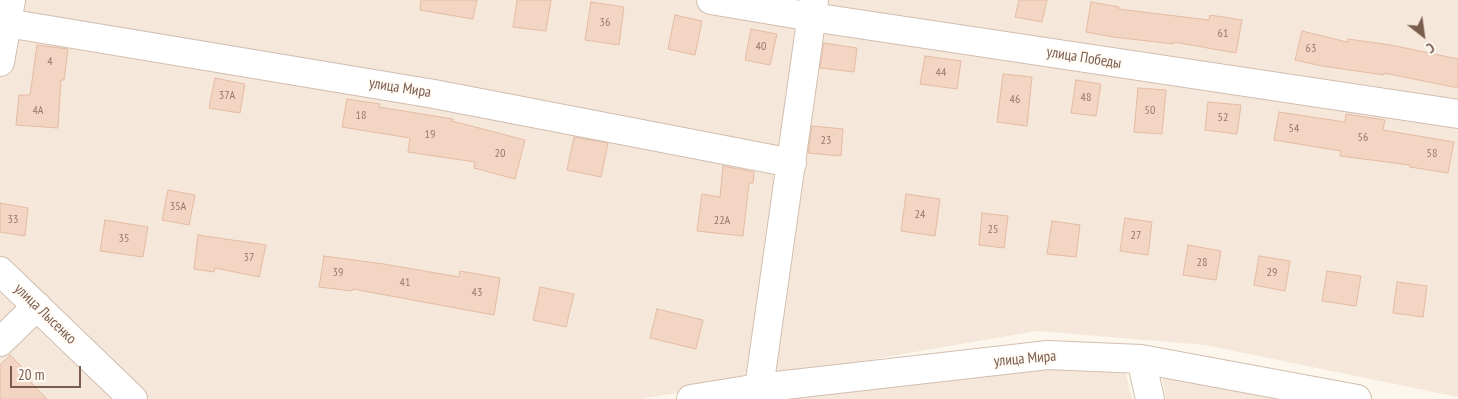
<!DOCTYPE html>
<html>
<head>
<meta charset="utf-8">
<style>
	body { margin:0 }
	#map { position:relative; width:1458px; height:399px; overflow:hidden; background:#fdf6ec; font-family:"PT Sans Narrow",sans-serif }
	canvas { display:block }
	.north { position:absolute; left:1398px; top:10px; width:50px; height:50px; -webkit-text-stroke:4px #fffaf3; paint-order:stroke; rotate:150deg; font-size:14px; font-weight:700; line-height:20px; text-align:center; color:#7a5c4d }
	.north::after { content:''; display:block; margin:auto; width:18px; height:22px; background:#7a5c4d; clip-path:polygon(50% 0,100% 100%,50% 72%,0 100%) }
	.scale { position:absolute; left:10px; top:366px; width:71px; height:22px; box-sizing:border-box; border:2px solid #7a5c4d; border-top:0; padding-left:6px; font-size:15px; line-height:18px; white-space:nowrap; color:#7a5c4d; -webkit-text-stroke:4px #fffaf3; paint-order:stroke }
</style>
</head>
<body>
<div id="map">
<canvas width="1458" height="399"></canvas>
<div class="north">С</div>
<div class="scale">20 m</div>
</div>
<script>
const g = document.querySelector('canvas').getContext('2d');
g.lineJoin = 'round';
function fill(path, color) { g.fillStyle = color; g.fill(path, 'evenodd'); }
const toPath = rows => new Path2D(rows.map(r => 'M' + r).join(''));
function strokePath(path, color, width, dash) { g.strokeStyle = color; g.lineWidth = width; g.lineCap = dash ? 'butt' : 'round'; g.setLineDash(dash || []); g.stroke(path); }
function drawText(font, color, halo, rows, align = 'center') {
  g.font = font + ' "PT Sans Narrow",sans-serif'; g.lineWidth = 4; g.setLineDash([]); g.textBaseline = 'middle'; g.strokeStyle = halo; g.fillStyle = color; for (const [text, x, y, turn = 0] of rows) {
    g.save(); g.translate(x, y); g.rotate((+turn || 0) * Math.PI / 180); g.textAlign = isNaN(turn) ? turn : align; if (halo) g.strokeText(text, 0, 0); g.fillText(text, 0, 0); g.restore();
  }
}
const residential = toPath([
	[0,0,1458,0,1458,397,1205,345,1037,331,641,399,0,399],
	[1065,364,1125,369,1132,399,788,399],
	[1162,377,1277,399,1166,399]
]);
const building = toPath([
	[421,0,477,0,473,19,420,10,421,0],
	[517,0,551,0,546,31,513,27,517,0],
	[1019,0,1047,0,1042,22,1015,17,1019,0],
	[591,2,624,7,619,45,585,40,591,2],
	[1091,2,1119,7,1118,9,1209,20,1210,15,1242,20,1236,53,1174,42,1174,44,1113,37,1086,32,1091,2],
	[675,15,702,21,695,55,668,49,675,15],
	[751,29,777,34,770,65,745,60,751,29],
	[1302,31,1347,42,1348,39,1391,45,1458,59,1458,88,1384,73,1384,75,1322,66,1295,60,1302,31],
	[824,43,857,48,854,72,820,68,824,43],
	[37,45,68,49,64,80,61,80,58,128,16,125,19,95,30,95,37,45],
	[925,56,961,61,957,89,920,84,925,56],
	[1003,74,1032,77,1027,126,997,122,1003,74],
	[215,78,245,84,240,113,209,108,215,78],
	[1076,80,1101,84,1096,116,1071,113,1076,80],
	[1138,88,1166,90,1162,134,1134,132,1138,88],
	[347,99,380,104,379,107,453,119,452,121,525,140,515,179,474,168,475,162,408,152,410,138,342,127,347,99],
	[1208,102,1241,105,1237,134,1205,130,1208,102],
	[1279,112,1345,122,1346,114,1385,120,1383,130,1454,142,1448,173,1410,167,1410,165,1340,156,1341,151,1274,140,1279,112],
	[812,126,843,129,841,156,808,153,812,126],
	[574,137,608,143,601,177,567,170,574,137],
	[723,166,754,172,753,183,749,183,743,236,697,231,702,194,720,197,723,166],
	[168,190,195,195,189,225,162,220,168,190],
	[906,194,940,199,935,236,901,231,906,194],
	[0,203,28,208,25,236,0,232,0,203],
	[982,213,1008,216,1004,248,979,245,982,213],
	[1125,218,1152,222,1148,255,1120,251,1125,218],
	[105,220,148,227,143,257,100,251,105,220],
	[1052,221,1080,225,1076,257,1047,254,1052,221],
	[198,235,266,245,259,277,215,268,214,272,194,269,198,235],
	[1188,245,1221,251,1216,280,1183,275,1188,245],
	[324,256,384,264,459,277,460,271,500,278,494,315,353,289,352,291,319,287,324,256],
	[1259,256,1290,261,1285,291,1254,285,1259,256],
	[1327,271,1361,276,1356,306,1322,301,1327,271],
	[1397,282,1427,286,1423,317,1393,313,1397,282],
	[540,287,574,294,566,327,533,320,540,287],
	[657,309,703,320,696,349,650,338,657,309],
	[10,355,25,370,22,373,47,399,0,399,0,365,10,355]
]);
const minor = toPath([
	[711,0,812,17,1458,114],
	[7,23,434,94,792,163],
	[0,62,11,0],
	[0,271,133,399],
	[0,342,37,306],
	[1141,359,1150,399],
	[759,388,814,0],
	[691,399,759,388,1048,355,1141,359,1357,399]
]);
const numberNames = [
	["36",605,23],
	["61",1223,34],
	["40",761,47],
	["63",1311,49],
	["4",50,62],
	["44",941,73],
	["37А",227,96],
	["48",1086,98],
	["46",1015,100],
	["4А",38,111],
	["50",1150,111],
	["18",361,116],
	["52",1223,118],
	["54",1294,129],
	["19",430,135],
	["56",1363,138],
	["23",826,141],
	["20",500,154],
	["58",1432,154],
	["35А",178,207],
	["24",920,215],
	["33",13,220],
	["22А",722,221],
	["25",993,230],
	["27",1136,236],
	["35",124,239],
	["37",249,258],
	["28",1202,263],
	["39",338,273],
	["29",1272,273],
	["41",405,283],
	["43",477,293]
];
const streetNames = [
	["улица Победы",1084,58,9],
	["улица Мира",400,88,9],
	["улица Лысенко",45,314,44],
	["улица Мира",1025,359,-5]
];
fill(residential, '#f5e8da');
fill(building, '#f3d5c3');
strokePath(building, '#e6bba3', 1);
strokePath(minor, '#d1beb0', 30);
strokePath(minor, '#fff', 28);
drawText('12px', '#987a6a', null, numberNames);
drawText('15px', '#7a5c4d', '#fffaf3', streetNames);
</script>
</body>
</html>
